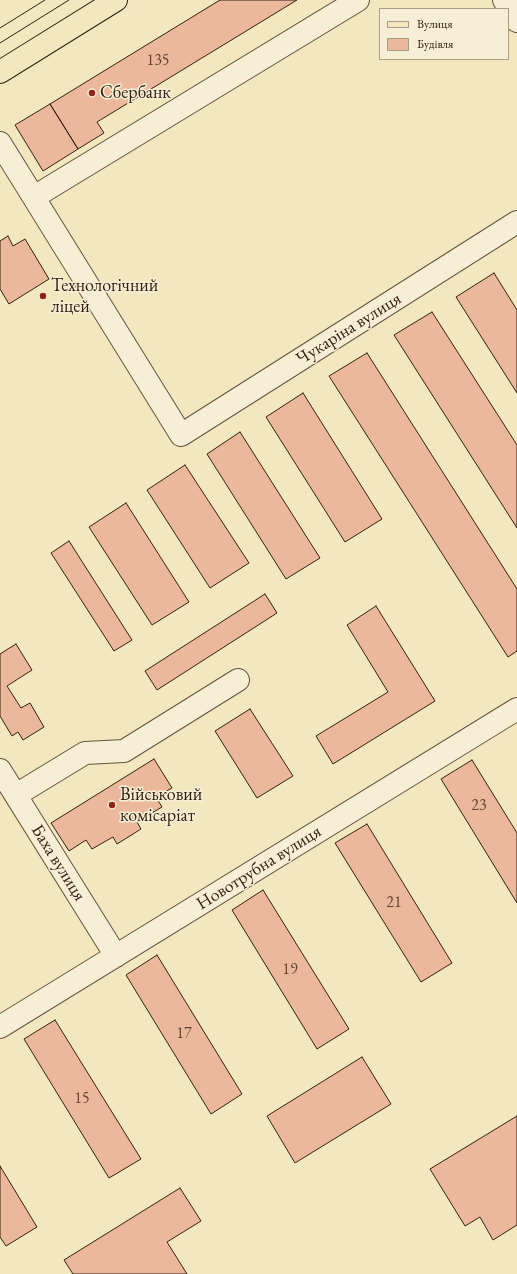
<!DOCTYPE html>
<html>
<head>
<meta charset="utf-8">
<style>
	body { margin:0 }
	#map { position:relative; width:517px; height:1274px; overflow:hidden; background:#f2e7be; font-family:"EB Garamond",serif }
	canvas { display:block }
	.legend { position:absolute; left:379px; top:8px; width:130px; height:52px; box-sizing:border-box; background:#f7efd5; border:1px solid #a89d87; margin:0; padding:5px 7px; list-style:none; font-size:12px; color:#322113 }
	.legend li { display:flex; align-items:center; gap:8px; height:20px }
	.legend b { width:20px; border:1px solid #a89d87 }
</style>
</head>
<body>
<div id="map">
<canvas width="517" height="1274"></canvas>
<ul class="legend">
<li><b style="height:5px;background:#f2e7be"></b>Вулиця</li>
<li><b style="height:11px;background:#ebb89b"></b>Будівля</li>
</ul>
</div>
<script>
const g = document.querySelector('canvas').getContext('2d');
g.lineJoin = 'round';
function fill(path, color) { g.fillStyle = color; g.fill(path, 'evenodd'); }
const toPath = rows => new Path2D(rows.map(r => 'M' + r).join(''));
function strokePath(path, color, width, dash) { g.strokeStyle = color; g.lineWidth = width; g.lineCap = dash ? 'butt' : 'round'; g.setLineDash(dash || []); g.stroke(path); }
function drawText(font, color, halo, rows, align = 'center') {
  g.font = font + ' "EB Garamond",serif'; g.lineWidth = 3; g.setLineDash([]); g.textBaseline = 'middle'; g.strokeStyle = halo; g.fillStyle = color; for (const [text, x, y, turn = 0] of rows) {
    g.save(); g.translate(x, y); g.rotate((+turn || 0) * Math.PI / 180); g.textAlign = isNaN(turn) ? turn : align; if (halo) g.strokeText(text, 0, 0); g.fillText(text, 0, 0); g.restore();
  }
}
const building = toPath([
	[220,0,297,0,97,122,104,133,78,149,50,104,220,0],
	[50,104,78,149,43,171,15,125,50,104],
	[8,236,13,246,25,239,49,279,9,304,0,289,0,241,8,236],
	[494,273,517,310,517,393,456,297,494,273],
	[432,312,517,445,517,528,394,335,432,312],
	[367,353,517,589,517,651,508,657,329,376,367,353],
	[303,393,382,519,345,542,266,417,303,393],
	[240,432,320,558,286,579,207,454,240,432],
	[185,465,249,563,210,588,147,490,185,465],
	[126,503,189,602,152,625,89,527,126,503],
	[69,541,132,640,114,651,51,553,69,541],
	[265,594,277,613,157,690,145,671,265,594],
	[376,606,435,701,333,764,316,736,388,692,347,625,376,606],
	[16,644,32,670,7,686,21,708,30,703,44,727,23,740,18,732,12,736,0,716,0,654,16,644],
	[250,709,293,776,257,798,215,731,250,709],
	[154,759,172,788,156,797,162,807,137,822,141,829,117,844,113,837,92,849,86,840,69,851,51,823,154,759],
	[472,760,517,833,517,903,441,779,472,760],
	[367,824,452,963,421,982,335,843,367,824],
	[263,890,349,1029,317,1049,232,910,263,890],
	[157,955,242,1094,211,1114,126,975,157,955],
	[55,1020,141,1159,109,1178,24,1039,55,1020],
	[362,1057,391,1104,295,1163,267,1116,362,1057],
	[517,1116,517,1225,493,1240,480,1217,465,1226,430,1169,517,1116],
	[0,1166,37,1227,6,1246,0,1237,0,1166],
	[180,1188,201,1221,167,1242,187,1274,73,1274,64,1260,180,1188]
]);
const minor = toPath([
	[504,0,517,21],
	[0,143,181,435,517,222],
	[34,197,358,0],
	[0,770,116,956],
	[16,795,85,753,124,751,238,680],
	[0,1027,517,709]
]);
const major = toPath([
	[0,72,116,0]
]);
const tram = toPath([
	[0,28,45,0],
	[0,43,69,0]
]);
const markers = [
	[92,93,4,"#8f2418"],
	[43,296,4,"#8f2418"],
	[112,805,4,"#8f2418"]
];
const numberNames = [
	["135",158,61],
	["23",479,806],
	["21",394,903],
	["19",290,970],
	["17",184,1034],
	["15",82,1099]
];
const poiNames = [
	["Сбербанк",100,93],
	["Технологічний",51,286],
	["ліцей",51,307],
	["Військовий",120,795],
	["комісаріат",120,816]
];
const streetNames = [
	["Чукаріна вулиця",349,329,-32],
	["Баха вулиця",58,863,58],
	["Новотрубна вулиця",259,868,-32]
];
fill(building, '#ebb89b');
strokePath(building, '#322113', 1);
strokePath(minor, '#62523e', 24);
strokePath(major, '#322113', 24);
strokePath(minor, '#f7efd5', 22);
strokePath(major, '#f2e7be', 22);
strokePath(tram, '#322113', 1);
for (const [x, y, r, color] of markers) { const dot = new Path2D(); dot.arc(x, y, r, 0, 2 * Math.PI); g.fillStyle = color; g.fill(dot); strokePath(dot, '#f7efd5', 1.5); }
drawText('16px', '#604735', null, numberNames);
drawText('18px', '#322113', '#f7efd5', poiNames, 'left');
drawText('18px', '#322113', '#f7efd5', streetNames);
</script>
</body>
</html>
